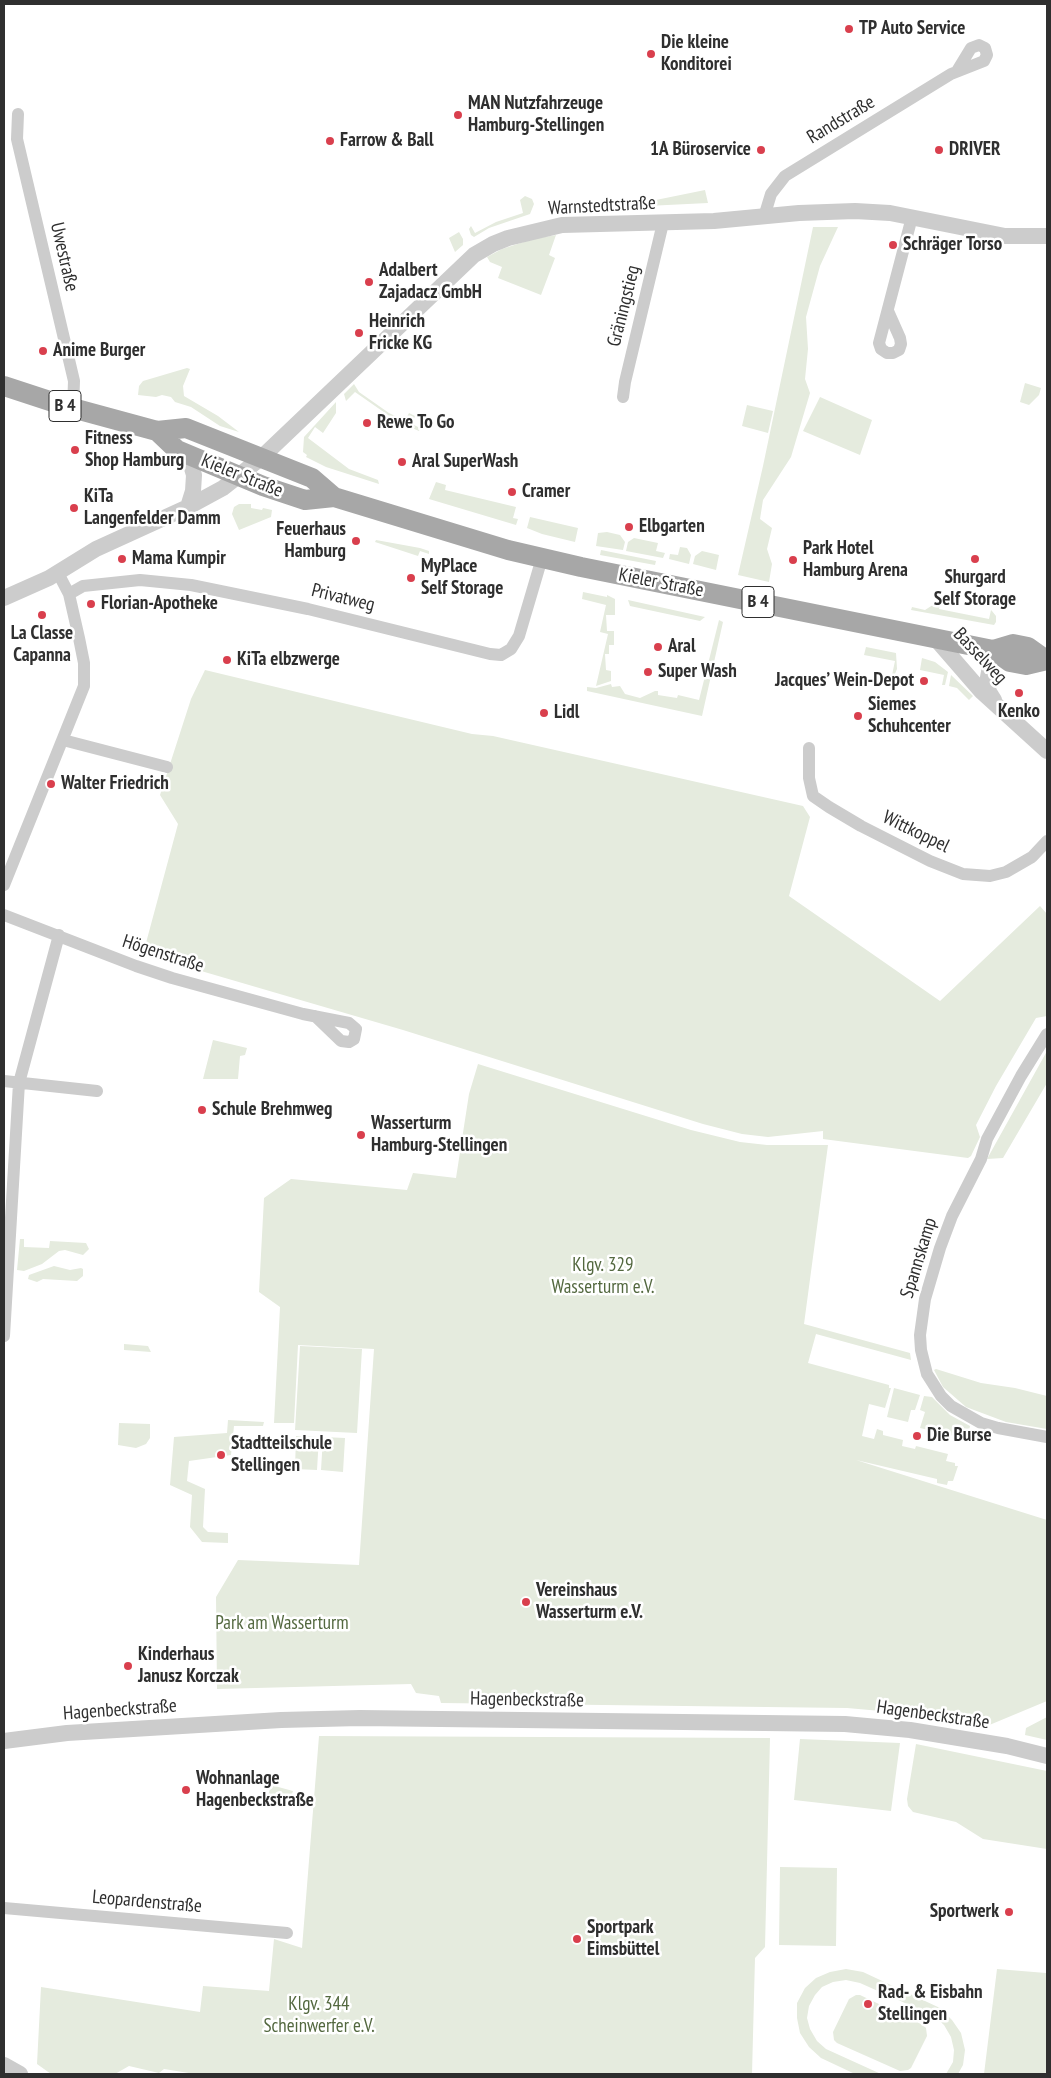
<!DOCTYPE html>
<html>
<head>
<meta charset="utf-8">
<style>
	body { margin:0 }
	#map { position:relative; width:1051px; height:2078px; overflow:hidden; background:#fff; font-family:"PT Sans Narrow",sans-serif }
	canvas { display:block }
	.frame { position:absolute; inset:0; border:5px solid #2f2f2f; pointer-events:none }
</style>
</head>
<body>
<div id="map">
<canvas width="1051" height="2078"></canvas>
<div class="frame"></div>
</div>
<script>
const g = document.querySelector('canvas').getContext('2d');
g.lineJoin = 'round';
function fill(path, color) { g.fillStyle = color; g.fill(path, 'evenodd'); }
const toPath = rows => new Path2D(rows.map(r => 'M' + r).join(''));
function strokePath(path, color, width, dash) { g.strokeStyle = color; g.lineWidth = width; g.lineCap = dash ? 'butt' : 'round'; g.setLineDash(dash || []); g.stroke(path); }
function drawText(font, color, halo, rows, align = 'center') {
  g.font = font + ' "PT Sans Narrow",sans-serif'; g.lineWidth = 5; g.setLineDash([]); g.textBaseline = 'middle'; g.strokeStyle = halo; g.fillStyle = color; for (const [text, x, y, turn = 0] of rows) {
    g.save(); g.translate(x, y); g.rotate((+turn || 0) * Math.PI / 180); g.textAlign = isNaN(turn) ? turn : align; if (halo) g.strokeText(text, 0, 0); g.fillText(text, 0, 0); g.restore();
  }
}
const green = toPath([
	[705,190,708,203,647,206,646,202],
	[525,196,532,199,534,204,530,214,489,228,474,237,471,235,469,229,471,226,475,233,496,222,523,213,520,200],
	[813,227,838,227,820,266,806,317,808,349,805,379,810,393,791,457,763,500,760,519,772,528,767,549,772,564,769,582,738,575,763,466],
	[459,232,463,239,463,245,455,252,449,238],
	[556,235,549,255,555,258,541,295,498,278,502,267,490,262,487,257,502,249,533,239],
	[187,368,190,369,183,386,184,396,218,416,239,432,220,426,191,407,175,402,171,397,162,395,156,397,138,395,139,386,143,381],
	[1025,383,1041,388,1039,395,1029,405,1020,402],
	[354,384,359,392,389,413,405,421,409,413,415,416,412,424,420,428,419,431,398,422,355,392,346,401,344,394],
	[820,397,872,420,860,455,803,431],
	[336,402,336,413,323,433,315,427,308,438,349,469,378,480,379,484,326,467,306,457,307,455,303,452,304,437],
	[747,405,773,411,768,433,742,426],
	[436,482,446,485,445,490,516,507,513,518,518,519,516,525,429,499],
	[239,504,251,504,251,508,262,510,263,508,272,510,271,517,239,530,232,514,234,507],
	[530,517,578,528,575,542,542,534,527,528],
	[607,532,620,535,625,542,623,550,596,546,598,533],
	[634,538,658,543,656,551,665,553,663,558,626,551,628,542],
	[376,540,420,548,429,551,429,554,420,551,418,556,375,542],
	[680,547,687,548,691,555,689,564,669,559,670,554,678,555],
	[601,550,656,561,655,565,600,555],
	[702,551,719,555,716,570,693,564,695,556],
	[583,592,607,597,607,595,615,599,615,615,606,615,607,631,614,631,614,645,609,645,609,654,605,654,606,670,611,671,611,681,596,686,608,634,600,632,606,605,582,599],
	[628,600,705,617,700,621,630,606],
	[939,601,941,601,939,609,989,619,991,610,992,611,996,616,996,622,994,625,911,610,912,607,925,610],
	[719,620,723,622,702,716,587,691,587,687,596,688,611,684,612,687,620,686,625,694,640,698,655,691,658,691,658,695,677,698,678,695,699,700],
	[866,647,896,653,897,669,894,676,892,675,895,661,864,655],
	[922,658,935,662,948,672,945,685,942,685,944,675,920,670],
	[205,670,472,734,493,736,803,806,810,817,789,896,940,1001,1040,906,1047,914,1047,1016,1036,1018,996,1086,976,1125,980,1137,971,1156,968,1158,823,1139,823,1131,768,1137,742,1134,703,1124,403,1030,143,954,178,824,160,795,191,699],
	[951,675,973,696,969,700,957,688,949,686],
	[213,1040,247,1048,245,1055,240,1056,238,1079,203,1079],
	[1047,1051,1047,1083,1003,1158,987,1159],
	[478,1064,691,1130,740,1142,767,1145,828,1145,804,1324,910,1353,911,1360,816,1334,808,1363,889,1385,889,1388,891,1388,885,1408,869,1404,862,1436,874,1439,877,1429,883,1431,883,1435,903,1440,902,1446,915,1449,916,1446,948,1454,946,1461,955,1463,955,1466,958,1466,953,1481,948,1481,947,1485,937,1483,937,1479,856,1460,1047,1520,1047,1701,987,1726,926,1715,847,1708,441,1703,439,1696,416,1693,411,1684,217,1689,216,1597,238,1560,359,1565,374,1349,298,1345,294,1423,274,1423,280,1307,259,1292,264,1198,291,1179,407,1190,413,1173,456,1178,469,1094],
	[20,1239,24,1239,24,1247,49,1248,50,1241,86,1243,89,1249,83,1255,65,1250,59,1251,42,1264,24,1271,17,1270],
	[54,1266,70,1270,81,1268,83,1269,83,1276,77,1281,43,1279,37,1282,28,1279,29,1275],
	[124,1344,148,1346,151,1352,124,1350],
	[300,1346,362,1349,357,1433,295,1430],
	[936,1369,981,1383,1015,1388,1047,1396,1047,1429,1006,1422,966,1407,943,1387,934,1370],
	[894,1388,920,1395,915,1410,911,1410,908,1422,887,1417],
	[924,1396,932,1397,950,1415,970,1426,967,1439,920,1428,925,1412,920,1410],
	[228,1420,264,1422,263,1426,234,1426,231,1455,189,1461,187,1481,205,1489,203,1527,208,1532,228,1533,228,1543,202,1542,190,1527,192,1495,170,1485,174,1437,227,1433],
	[119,1423,150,1424,150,1438,146,1444,136,1448,118,1445],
	[296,1436,319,1437,317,1470,295,1469],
	[323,1437,345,1438,343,1472,321,1470],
	[1047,1717,1047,1740,1025,1735,1026,1728],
	[319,1736,770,1738,765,1947,755,1958,752,2074,195,2074,164,2069,159,2073,129,2066,115,2074,51,2074,37,2064,41,1987,200,2012,203,1986,269,1991,274,1939,302,1948],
	[800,1739,900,1743,891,1811,794,1800],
	[916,1744,1047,1771,1047,1849,983,1839,956,1822,913,1812,908,1806,907,1799],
	[271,1785,293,1791,288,1805,267,1799],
	[780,1867,837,1868,836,1946,779,1945],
	[846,1969,863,1972,940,2008,952,2020,961,2033,965,2050,963,2065,958,2074,946,2074,953,2062,954,2050,951,2037,944,2025,934,2016,860,1983,846,1980,833,1982,822,1987,815,1995,809,2006,807,2018,810,2029,817,2041,826,2049,881,2074,855,2074,821,2058,809,2047,800,2033,797,2018,797,2003,805,1988,816,1978,830,1972],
	[997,1969,1046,1973,1047,1969,1047,2074,984,2074],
	[856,1995,860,1995,923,2025,926,2028,927,2036,911,2068,908,2070,900,2071,837,2043,834,2040,833,2032,849,1999]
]);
const minor = toPath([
	[18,114,17,139,74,381,73,408],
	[764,217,771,194,785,176,951,74,984,61,987,55,985,48,979,45,971,48,957,71],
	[888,311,900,338,901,344,899,350,893,353,887,353,881,349,879,343,912,217],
	[623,397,625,382,663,223],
	[69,594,83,586,140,580,191,585,308,609,490,654,501,655,511,649,519,636,542,558],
	[63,740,167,767],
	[809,748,809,778,813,796,829,807,861,826,930,861,963,874,990,876,1006,872,1032,857,1047,841],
	[4,885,84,686,84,663,79,638,69,594,58,573],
	[4,915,136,966,172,978,303,1014,349,1023,356,1029,354,1039,349,1042,341,1041,315,1016],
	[1047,1034,1021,1076,987,1139,981,1159,952,1216,940,1248,925,1299,920,1335,921,1350,927,1374,941,1396,951,1406,981,1423,998,1428,1047,1437],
	[4,1081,97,1091],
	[4,1336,19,1083,59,935],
	[4,1908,287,1933]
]);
const tertiary = toPath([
	[185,454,191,465,194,475,193,491,188,507],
	[4,598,49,578,96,549,188,507,223,488,261,458,474,255,493,244,508,238,562,225,714,221,799,213,855,211,890,213,1005,236,1047,236],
	[935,638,981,691,1047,751],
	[993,650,987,683,989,692,994,700],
	[4,1741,67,1733,281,1720,360,1718,845,1724,910,1730,1007,1746,1047,1756],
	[4,2065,20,2074]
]);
const primary = toPath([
	[4,386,65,406,157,431,186,428,312,478,334,497],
	[157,431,177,450,263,486,305,500,334,497,508,550,581,567,993,650,1010,662,1026,665,1047,660],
	[993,650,1013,644,1028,647,1046,660]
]);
const markers = [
	[849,29,5,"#d93f4d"],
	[651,54,5,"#d93f4d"],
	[458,115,5,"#d93f4d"],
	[330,141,5,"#d93f4d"],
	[761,150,5,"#d93f4d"],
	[939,150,5,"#d93f4d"],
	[893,245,5,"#d93f4d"],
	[369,282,5,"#d93f4d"],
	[359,333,5,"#d93f4d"],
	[43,351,5,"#d93f4d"],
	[367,423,5,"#d93f4d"],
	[75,450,5,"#d93f4d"],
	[402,462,5,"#d93f4d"],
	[512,492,5,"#d93f4d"],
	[74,508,5,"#d93f4d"],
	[629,527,5,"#d93f4d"],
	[356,541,5,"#d93f4d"],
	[122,559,5,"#d93f4d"],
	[975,559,5,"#d93f4d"],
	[793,560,5,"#d93f4d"],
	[411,578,5,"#d93f4d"],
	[91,604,5,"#d93f4d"],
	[42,615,5,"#d93f4d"],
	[658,647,5,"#d93f4d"],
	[227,660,5,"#d93f4d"],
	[648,672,5,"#d93f4d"],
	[924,681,5,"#d93f4d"],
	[1019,693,5,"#d93f4d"],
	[544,713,5,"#d93f4d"],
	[858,716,5,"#d93f4d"],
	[51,784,5,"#d93f4d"],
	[202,1110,5,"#d93f4d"],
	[361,1135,5,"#d93f4d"],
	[917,1436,5,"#d93f4d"],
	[221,1455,5,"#d93f4d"],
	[526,1602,5,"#d93f4d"],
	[128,1666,5,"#d93f4d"],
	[186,1790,5,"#d93f4d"],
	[1009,1912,5,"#d93f4d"],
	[577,1939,5,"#d93f4d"],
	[868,2004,5,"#d93f4d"]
];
const shields = [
	[65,406,32],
	[758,602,32]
];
const shieldNames = [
	["B 4",65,406],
	["B 4",758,602]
];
const poiNames = [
	["TP Auto Service",859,29],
	["Die kleine",661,43],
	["Konditorei",661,65],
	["MAN Nutzfahrzeuge",468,104],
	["Hamburg-Stellingen",468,126],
	["Farrow & Ball",340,141],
	["1A Büroservice",751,150,"right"],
	["DRIVER",949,150],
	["Schräger Torso",903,245],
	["Adalbert",379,271],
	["Zajadacz GmbH",379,293],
	["Heinrich",369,322],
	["Fricke KG",369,344],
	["Anime Burger",53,351],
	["Rewe To Go",377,423],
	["Fitness",85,439],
	["Shop Hamburg",85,461],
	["Aral SuperWash",412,462],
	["Cramer",522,492],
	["KiTa",84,497],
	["Langenfelder Damm",84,519],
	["Elbgarten",639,527],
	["Feuerhaus",346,530,"right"],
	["Hamburg",346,552,"right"],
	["Park Hotel",803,549],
	["Hamburg Arena",803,571],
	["Mama Kumpir",132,559],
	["MyPlace",421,567],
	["Self Storage",421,589],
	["Shurgard",975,578,"center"],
	["Self Storage",975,600,"center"],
	["Florian-Apotheke",101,604],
	["La Classe",42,634,"center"],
	["Capanna",42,656,"center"],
	["Aral",668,647],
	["KiTa elbzwerge",237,660],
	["Super Wash",658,672],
	["Jacques’ Wein-Depot",914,681,"right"],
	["Siemes",868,705],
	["Schuhcenter",868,727],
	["Kenko",1019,712,"center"],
	["Lidl",554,713],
	["Walter Friedrich",61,784],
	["Schule Brehmweg",212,1110],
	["Wasserturm",371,1124],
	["Hamburg-Stellingen",371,1146],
	["Die Burse",927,1436],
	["Stadtteilschule",231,1444],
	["Stellingen",231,1466],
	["Vereinshaus",536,1591],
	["Wasserturm e.V.",536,1613],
	["Kinderhaus",138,1655],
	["Janusz Korczak",138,1677],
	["Wohnanlage",196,1779],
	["Hagenbeckstraße",196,1801],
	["Sportwerk",999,1912,"right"],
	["Sportpark",587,1928],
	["Eimsbüttel",587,1950],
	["Rad- & Eisbahn",878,1993],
	["Stellingen",878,2015]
];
const streetNames = [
	["Randstraße",841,120,-31],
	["Warnstedtstraße",602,206,-3],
	["Uwestraße",64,257,77],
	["Gräningstieg",624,306,-76],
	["Kieler Straße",242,476,22],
	["Kieler Straße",661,583,11],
	["Privatweg",343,598,14],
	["Basselweg",980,656,47],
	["Wittkoppel",916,832,26],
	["Högenstraße",163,954,18],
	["Spannskamp",919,1258,-73],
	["Hagenbeckstraße",527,1700,1],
	["Hagenbeckstraße",120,1710,-4],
	["Hagenbeckstraße",933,1715,8],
	["Leopardenstraße",147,1902,5]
];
const parkNames = [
	["Klgv. 329",603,1266],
	["Wasserturm e.V.",603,1288],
	["Park am Wasserturm",282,1624],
	["Klgv. 344",319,2005],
	["Scheinwerfer e.V.",319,2027]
];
fill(green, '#e5ebde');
strokePath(minor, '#ccc', 12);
strokePath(tertiary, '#ccc', 16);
strokePath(primary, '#a7a7a7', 20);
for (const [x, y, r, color] of markers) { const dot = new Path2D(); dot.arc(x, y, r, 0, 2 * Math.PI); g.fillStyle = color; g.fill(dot); strokePath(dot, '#fff', 2); }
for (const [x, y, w] of shields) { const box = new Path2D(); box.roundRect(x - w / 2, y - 15.5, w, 31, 4); g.fillStyle = '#fff'; g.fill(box); strokePath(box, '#2f2f2f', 1); }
drawText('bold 18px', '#2f2f2f', null, shieldNames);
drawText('bold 19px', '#2f2f2f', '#fff', poiNames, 'left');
drawText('19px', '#2f2f2f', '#fff', streetNames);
drawText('19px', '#53683f', '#fff', parkNames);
</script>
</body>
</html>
